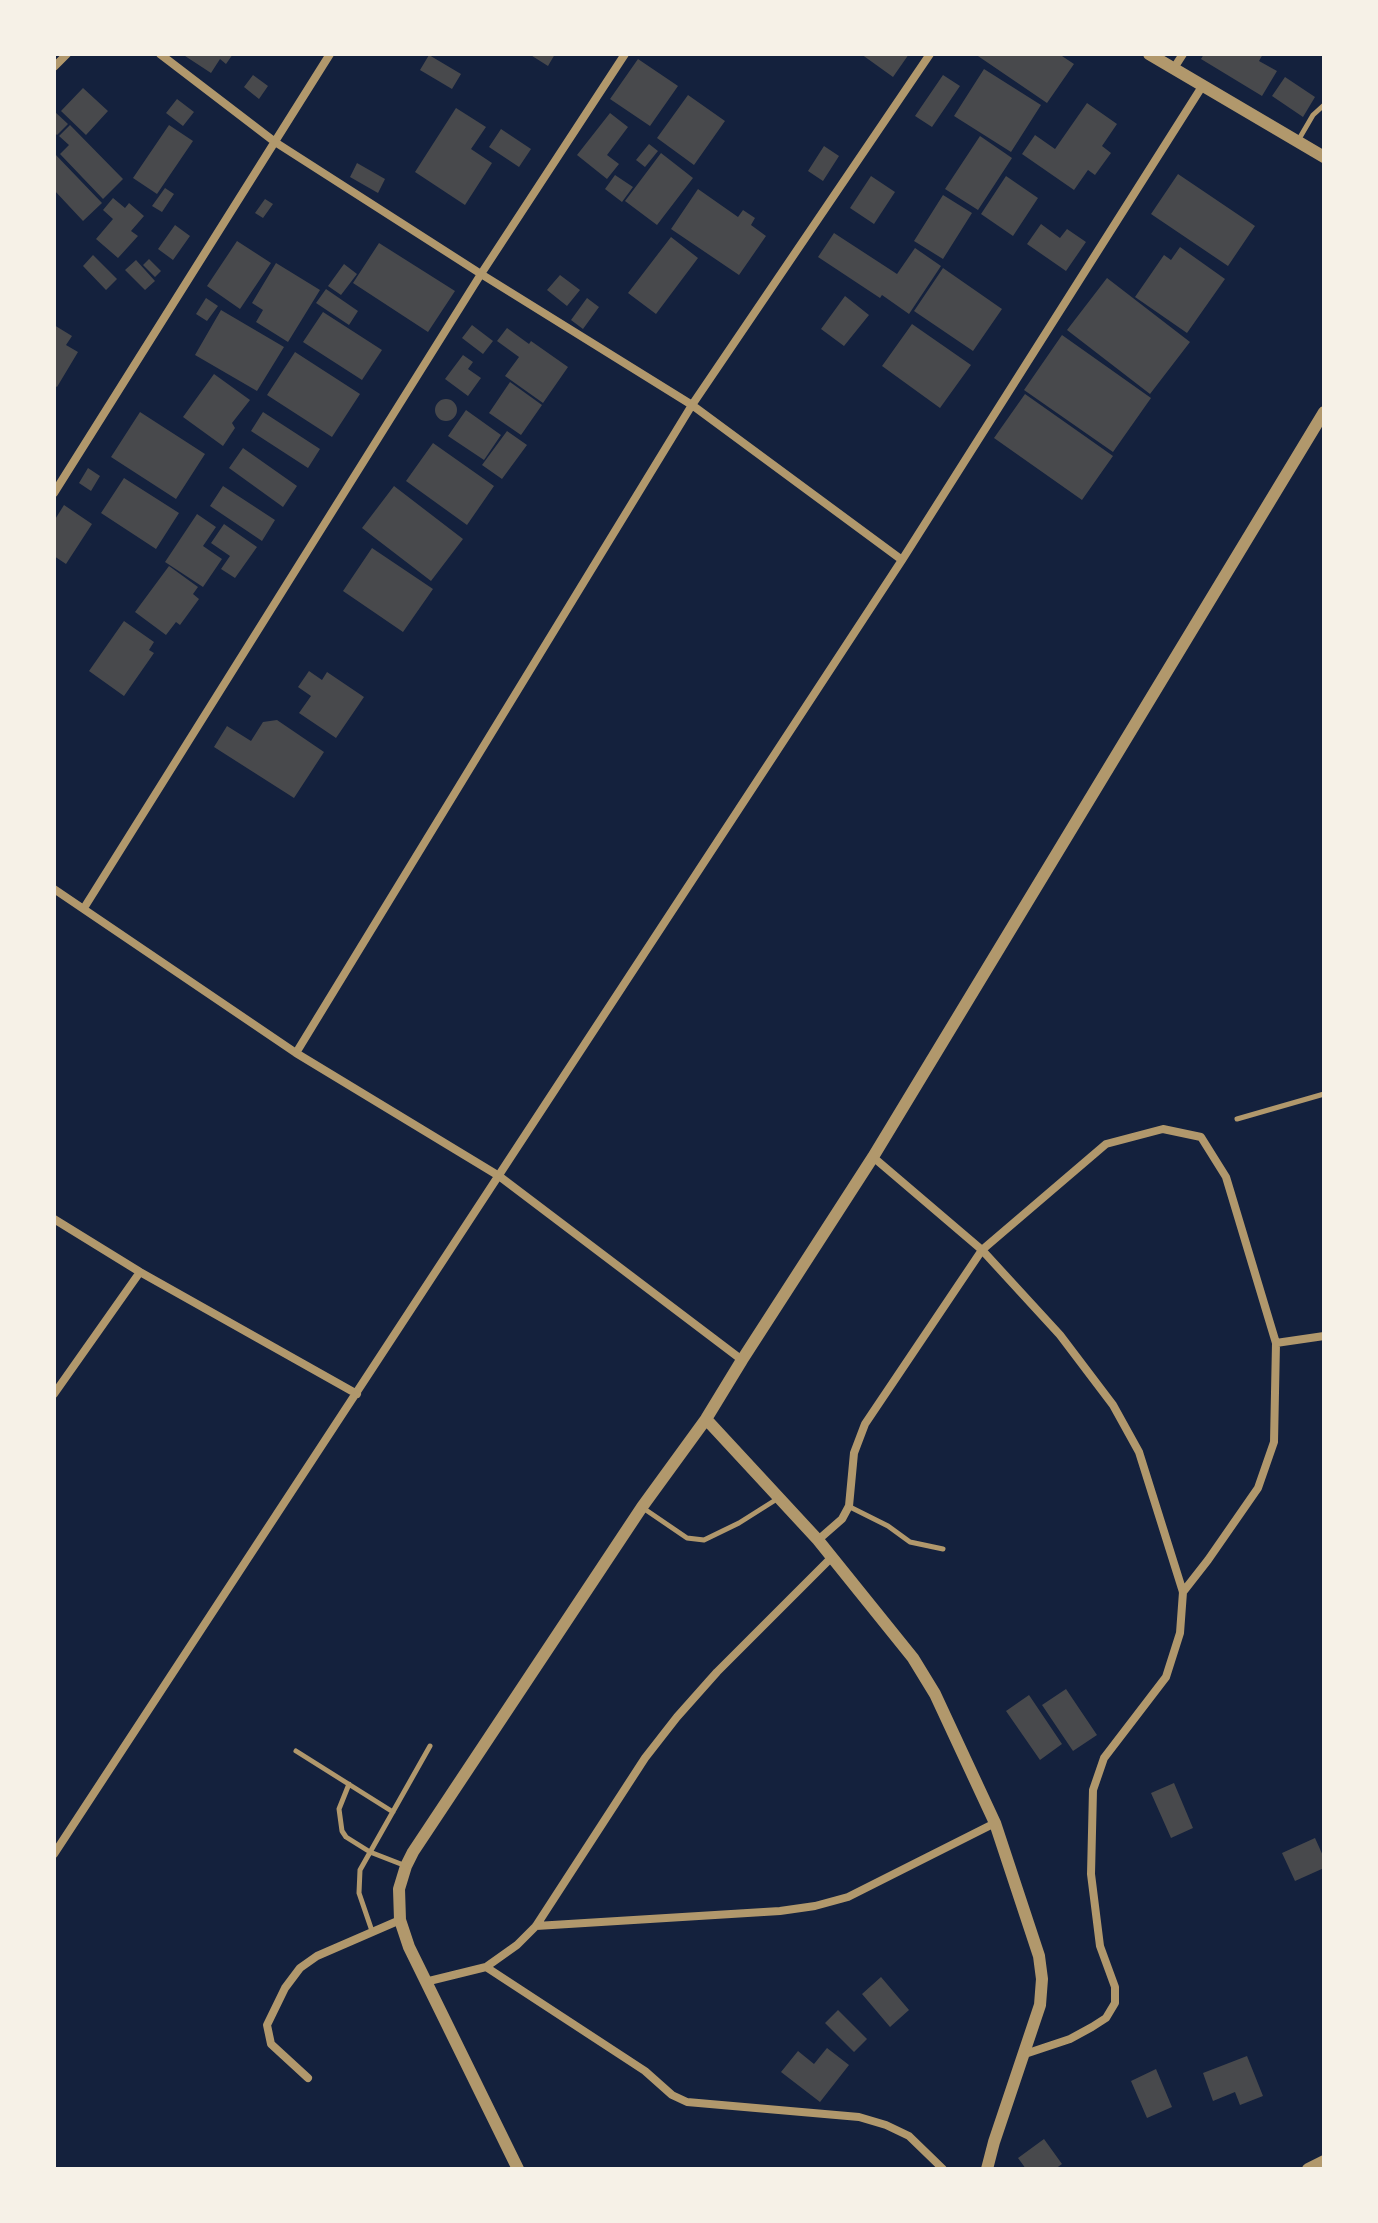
<!DOCTYPE html>
<html>
<head>
<meta charset="utf-8">
<style>
	body { margin:0 }
	#map { position:relative; width:1378px; height:2223px; overflow:hidden; background:#14213d; font-family:Lato,sans-serif }
	canvas { display:block }
	.frame { position:absolute; inset:0; border:56px solid #f6f1e7; pointer-events:none }
</style>
</head>
<body>
<div id="map">
<canvas width="1378" height="2223"></canvas>
<div class="frame"></div>
</div>
<script>
const g = document.querySelector('canvas').getContext('2d');
g.lineJoin = 'round';
function fill(path, color) { g.fillStyle = color; g.fill(path, 'evenodd'); }
const toPath = rows => new Path2D(rows.map(r => 'M' + r).join(''));
function strokePath(path, color, width, dash) { g.strokeStyle = color; g.lineWidth = width; g.lineCap = dash ? 'butt' : 'round'; g.setLineDash(dash || []); g.stroke(path); }
const building = toPath([
	[182,54,233,54,226,64,220,59,211,73],
	[529,54,555,54,548,66],
	[861,54,889,55,909,54,893,77],
	[975,54,1059,54,1074,64,1047,103],
	[1204,54,1263,54,1259,61,1277,71,1262,96,1201,59],
	[429,55,461,74,452,89,420,70],
	[638,59,678,86,650,126,610,99],
	[984,69,1041,105,1011,152,954,116],
	[253,75,268,86,259,99,244,87],
	[943,75,960,86,932,127,915,116],
	[1285,77,1315,97,1303,117,1272,96],
	[83,88,108,111,86,135,61,111],
	[688,95,725,121,694,165,657,138],
	[177,99,194,112,183,126,166,113],
	[1087,103,1117,124,1102,146,1111,153,1095,175,1088,170,1074,190,1022,154,1035,135,1055,149],
	[456,108,486,127,471,149,492,163,465,205,415,172],
	[54,111,68,124,57,135,54,132],
	[610,113,628,127,607,155,619,164,607,179,577,155],
	[70,125,123,179,103,199,60,154,69,145,59,136],
	[169,125,193,141,157,194,133,178],
	[501,129,531,149,519,167,489,147],
	[980,136,1012,158,978,210,945,189],
	[649,144,658,151,645,167,636,160],
	[824,146,839,156,823,181,808,171],
	[54,153,102,203,83,221,54,190],
	[661,153,693,178,657,225,625,201],
	[357,163,385,179,378,193,350,177],
	[1178,174,1255,226,1228,266,1151,214],
	[615,175,633,187,622,202,605,189],
	[871,176,895,192,874,224,850,208],
	[1006,176,1038,198,1013,236,981,214],
	[165,188,174,194,162,212,152,206],
	[698,189,738,217,743,210,755,218,751,225,766,236,739,275,671,229],
	[943,195,972,213,943,259,914,241],
	[113,198,125,208,129,203,144,216,131,231,138,236,118,258,96,239,113,219,103,210],
	[265,199,273,204,263,218,255,213],
	[1041,224,1060,238,1067,229,1086,242,1066,271,1027,244],
	[175,225,190,236,173,260,158,249],
	[834,233,897,274,915,248,941,266,909,314,882,295,880,298,818,257],
	[671,237,698,258,656,314,628,293],
	[237,241,271,263,240,309,207,286],
	[379,243,455,291,428,332,353,283],
	[1180,247,1225,279,1187,333,1135,297,1164,255,1171,260],
	[93,255,117,279,106,290,83,266],
	[149,259,161,271,155,277,143,265],
	[136,260,155,281,145,290,125,270],
	[276,263,320,290,288,342,256,322,263,310,252,303],
	[344,264,357,274,341,295,328,286],
	[943,268,1002,309,973,351,914,311],
	[560,275,580,290,567,306,547,290],
	[1107,278,1190,342,1150,394,1067,330],
	[326,289,358,311,349,325,316,303],
	[845,296,869,315,844,346,821,329],
	[206,298,218,306,207,321,196,314],
	[587,298,599,307,583,329,571,320],
	[221,310,284,347,257,391,195,355],
	[323,312,382,350,362,380,303,342],
	[912,324,971,365,940,408,882,366],
	[54,325,72,336,66,345,78,352,57,387,54,385],
	[472,325,493,341,483,354,462,338],
	[507,328,529,344,531,341,568,367,543,403,505,376,519,357,497,341],
	[1062,335,1151,398,1113,452,1024,390],
	[295,352,360,394,332,437,267,395],
	[463,355,473,362,468,369,481,378,468,396,445,379],
	[214,374,250,400,232,423,235,428,223,446,183,417],
	[510,382,542,405,521,435,489,413],
	[1025,394,1113,456,1082,500,994,438],
	'435 410a11 11 0 1 1 22 0a11 11 0 1 1-22 0Z',
	[466,410,501,435,484,460,448,436],
	[140,412,205,454,176,499,111,457],
	[263,412,320,449,308,468,251,431],
	[507,431,527,445,502,479,482,465],
	[433,443,494,486,467,525,406,481],
	[243,448,297,486,283,507,229,468],
	[88,468,100,476,91,491,79,483],
	[124,478,179,513,156,549,101,513],
	[223,486,275,520,262,541,210,506],
	[394,486,463,539,431,581,362,528],
	[64,505,92,524,66,564,54,556,54,521],
	[197,514,216,527,203,546,222,559,203,587,165,562],
	[224,524,257,547,235,578,221,569,230,556,211,543],
	[372,548,433,589,403,632,343,591],
	[169,566,198,587,193,594,199,599,180,625,176,622,166,635,135,612],
	[124,621,154,642,149,650,154,653,124,696,89,671],
	[309,671,322,680,327,672,364,697,336,738,299,713,311,696,298,687],
	[277,720,324,752,294,798,214,747,227,726,251,741,263,722],
	[1066,1689,1097,1735,1073,1751,1042,1705],
	[1029,1695,1062,1744,1040,1760,1006,1711],
	[1174,1783,1193,1828,1171,1838,1151,1793],
	[1315,1838,1324,1858,1324,1868,1295,1881,1282,1853],
	[881,1977,909,2010,890,2027,862,1994],
	[838,2010,867,2039,854,2052,825,2023],
	[827,2048,849,2065,820,2102,781,2072,798,2051,814,2064],
	[1247,2056,1263,2096,1240,2105,1235,2092,1213,2101,1203,2073],
	[1156,2069,1172,2107,1147,2118,1131,2081],
	[1044,2139,1062,2164,1055,2169,1026,2169,1018,2158]
]);
const service = toPath([
	[1299,139,1313,115,1324,105],
	[1237,1119,1324,1094],
	[850,1507,888,1526,910,1542,943,1549],
	[643,1508,687,1538,704,1540,739,1523,777,1499],
	[296,1751,393,1812],
	[349,1784,339,1809,342,1831,346,1837,370,1852,406,1866],
	[372,1931,359,1893,360,1870,430,1746]
]);
const minor = toPath([
	[160,54,275,142,481,274,692,405,902,560],
	[54,67,67,54],
	[1174,68,1183,54],
	[54,493,330,54],
	[54,889,296,1053,499,1176,742,1360],
	[84,908,481,274,625,54],
	[296,1053,692,405,930,54],
	[873,1157,982,1250,1060,1335,1113,1405,1139,1452,1183,1592,1180,1633,1166,1677,1104,1758,1093,1790,1091,1874,1100,1946,1115,1987,1115,2003,1106,2018,1092,2027,1070,2039,1025,2054],
	[54,1219,140,1272,357,1394],
	[1276,1343,1324,1336],
	[54,1394,140,1272],
	[818,1540,842,1519,849,1506,854,1453,865,1424,982,1250,1106,1144,1163,1129,1201,1137,1226,1177,1276,1343,1274,1442,1258,1488,1208,1560,1183,1592],
	[54,1854,902,560,1203,85],
	[536,1926,780,1911,815,1906,848,1897,995,1823],
	[486,1967,645,2071,672,2095,687,2102,859,2117,886,2125,909,2136,943,2169],
	[425,1982,486,1967,517,1945,536,1926,645,1758,677,1717,717,1672,832,1557],
	[308,2078,271,2044,267,2025,285,1988,300,1968,317,1956,400,1920]
]);
const tertiary = toPath([
	[1149,54,1324,157],
	[706,1419,818,1540,913,1658,935,1694,995,1823,1039,1956,1042,1979,1040,2005,994,2142,987,2169],
	[518,2169,409,1947,400,1920,399,1889,406,1866,413,1852,642,1507,706,1419,742,1360,873,1157,1324,412],
	[1308,2169,1324,2161]
]);
fill(building, '#48494c');
strokePath(service, '#b1986c', 5);
strokePath(minor, '#b1986c', 8);
strokePath(tertiary, '#b1986c', 12);
</script>
</body>
</html>
